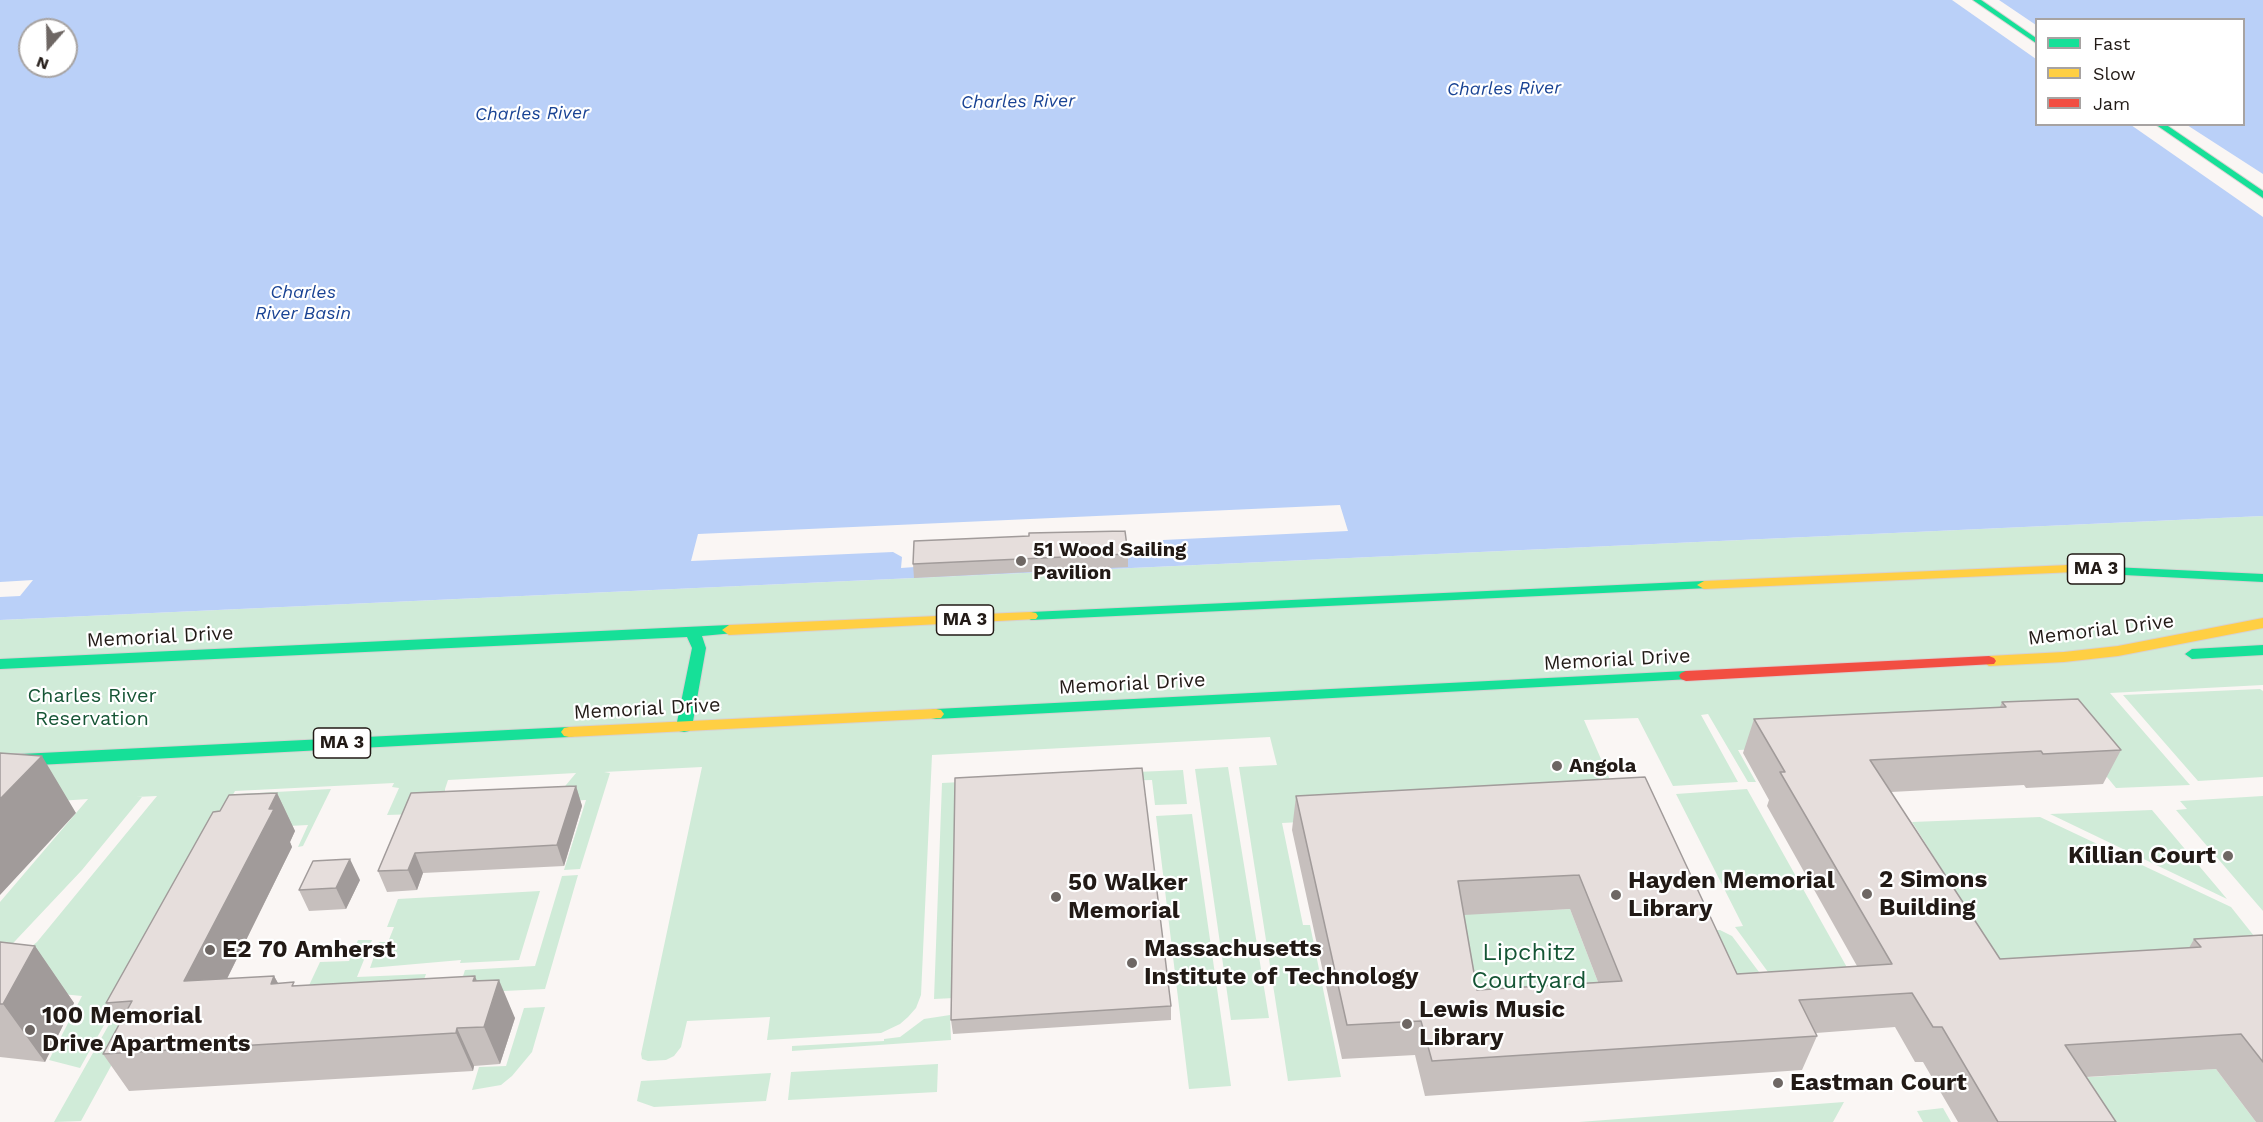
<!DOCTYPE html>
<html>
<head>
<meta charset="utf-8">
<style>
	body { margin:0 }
	#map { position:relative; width:2263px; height:1122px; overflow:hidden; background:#faf6f4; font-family:"Work Sans",sans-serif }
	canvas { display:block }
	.legend { position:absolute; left:2035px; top:18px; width:210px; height:108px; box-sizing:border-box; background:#fff; border:2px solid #a7a3a2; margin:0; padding:8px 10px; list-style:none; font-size:18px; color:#221a16 }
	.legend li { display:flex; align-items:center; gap:12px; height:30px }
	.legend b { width:30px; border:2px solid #a7a3a2 }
	.north { position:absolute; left:18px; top:18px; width:60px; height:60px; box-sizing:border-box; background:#fff; border:2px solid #a7a3a2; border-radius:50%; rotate:200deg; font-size:16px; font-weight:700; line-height:24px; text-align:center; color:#221a16 }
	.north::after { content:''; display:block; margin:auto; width:21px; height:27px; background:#6e6764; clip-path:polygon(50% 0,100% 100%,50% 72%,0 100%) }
</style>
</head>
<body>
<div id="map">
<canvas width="2263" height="1122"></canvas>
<ul class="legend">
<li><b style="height:8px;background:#16e098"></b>Fast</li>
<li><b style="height:8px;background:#ffcf43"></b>Slow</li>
<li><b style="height:8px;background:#f24e42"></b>Jam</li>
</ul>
<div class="north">N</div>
</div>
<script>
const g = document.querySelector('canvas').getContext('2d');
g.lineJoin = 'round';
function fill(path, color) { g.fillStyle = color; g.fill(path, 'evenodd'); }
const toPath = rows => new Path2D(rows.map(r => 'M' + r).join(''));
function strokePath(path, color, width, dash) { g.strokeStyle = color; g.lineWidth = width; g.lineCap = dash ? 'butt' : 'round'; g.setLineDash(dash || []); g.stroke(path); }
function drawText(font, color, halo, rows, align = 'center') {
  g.font = font + ' "Work Sans",sans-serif'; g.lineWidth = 4.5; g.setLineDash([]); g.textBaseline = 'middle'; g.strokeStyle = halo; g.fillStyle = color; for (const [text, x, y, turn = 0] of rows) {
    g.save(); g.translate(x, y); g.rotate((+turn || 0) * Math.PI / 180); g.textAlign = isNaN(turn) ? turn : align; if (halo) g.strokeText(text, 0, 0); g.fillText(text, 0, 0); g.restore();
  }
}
const green = toPath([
	[2263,516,2263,685,2110,693,2190,785,2116,788,2070,732,1990,740,1738,750,1756,782,1748,782,1708,714,1701,715,1738,782,1673,786,1638,718,1584,720,1621,805,1282,823,1303,925,1310,925,1341,1077,1288,1081,1239,767,1277,765,1270,737,932,755,921,995,916,1008,908,1017,900,1024,881,1033,767,1040,770,1017,687,1021,681,1047,674,1056,666,1060,648,1061,642,1059,641,1054,702,767,604,772,610,773,580,869,564,870,586,800,539,802,561,791,576,773,448,780,445,789,445,799,417,814,387,815,399,788,392,787,394,783,235,791,80,1068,49,1060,82,996,0,988,16,959,37,942,157,796,136,797,142,797,82,870,0,957,0,902,88,799,0,805,0,620],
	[2260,689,2263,691,2263,777,2198,781,2123,695],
	[1228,767,1269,1018,1231,1020,1195,769],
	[1183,770,1187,804,1155,805,1152,780,1114,781,1113,773],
	[962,782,954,998,934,999,942,783],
	[331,789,303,846,298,847,308,825,249,828,211,883,81,1121,54,1122,239,794],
	[1747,789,1863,996,1790,1002,1735,927,1743,926,1676,794],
	[2263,796,2263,911,2176,810,2187,809,2180,801],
	[2152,810,2227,899,2050,814],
	[1192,814,1231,1086,1189,1089,1156,816],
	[2040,817,2231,907,2262,946,2001,963,1912,822],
	[578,875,545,989,484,992,455,1001,465,970,535,966,562,876],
	[540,891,519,960,460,963,461,960,370,968,379,942,388,942,394,927,387,927,398,899],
	[1570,909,1611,1016,1470,1025,1451,915],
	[1720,930,1732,936,1771,988,1724,1000,1691,931],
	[358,940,372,940,357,977,426,974,418,996,305,994,320,962,349,961],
	[545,1007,532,1052,512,1076,501,1085,472,1090,479,1067,506,1066,524,1008],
	[950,1015,951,1040,792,1051,792,1046,884,1041,884,1039,900,1037,924,1019],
	[938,1064,937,1092,788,1100,791,1072],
	[2216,1069,2256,1122,2071,1122,2044,1080],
	[771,1073,766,1101,654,1107,637,1101,641,1081],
	[1844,1102,1833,1122,1579,1122],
	[1943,1108,1951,1122,1923,1122,1917,1111]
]);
const water = toPath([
	[0,0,2263,0,2263,516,0,620],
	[2036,20,2244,20,2244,124,2036,124],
	[30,30,66,30,66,66,30,66]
]);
const pier = toPath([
	[1952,0,1999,0,2036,25,2036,59],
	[2131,125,2187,125,2263,174,2263,217],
	[1340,505,1348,531,1163,540,1163,543,1055,548,915,567,901,568,902,557,893,552,691,561,698,534],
	[33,580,20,596,0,597,0,582]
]);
const fast = toPath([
	[1973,0,1981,0,2036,38,2036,43,1973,0],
	[2155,124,2165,124,2263,191,2263,198,2155,124],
	[2069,565,2263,574,2263,582,2064,572,2062,569,2064,566,2069,565],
	[1704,581,1709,582,1711,585,1709,588,1031,620,1024,616,1031,612,1704,581],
	[729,625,734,627,736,630,734,633,702,636,706,648,692,727,689,731,684,732,679,731,676,727,692,648,687,637,0,669,0,659,729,625],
	[2263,645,2263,655,2192,659,2185,654,2192,649,2263,645],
	[1686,671,1691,673,1693,676,1691,679,936,719,931,718,928,714,931,710,936,709,1686,671],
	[569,727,574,728,577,732,574,736,569,737,0,767,0,755,569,727]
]);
const slow = toPath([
	[2069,565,2074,566,2076,569,2074,572,1704,589,1697,585,1704,581,2069,565],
	[1031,612,1036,613,1038,616,1036,619,729,635,722,630,729,625,1031,612],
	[2263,618,2263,628,2118,656,2064,662,1989,666,1982,661,1989,656,2064,652,2118,646,2263,618],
	[936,709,941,710,944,714,941,718,569,737,564,736,561,732,564,728,569,727,936,709]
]);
const jam = toPath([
	[1989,656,1994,658,1996,661,1994,664,1686,681,1681,679,1679,676,1681,673,1686,671,1989,656]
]);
const wall = toPath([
	[1128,554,1128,567,914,578,913,564],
	[2002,702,2121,750,2103,784,2026,788,2024,785,1891,792,2000,959,2189,948,2194,939,2263,935,2263,1122,2256,1122,2216,1069,2086,1077,2116,1122,1958,1122,1923,1062,1915,1062,1895,1027,1816,1033,1817,1036,1802,1070,1425,1096,1415,1055,1342,1059,1292,830,1296,796,1645,777,1737,974,1857,966,1767,806,1769,800,1743,753,1754,719,2000,707],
	[1570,909,1598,982,1477,990,1464,915],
	[576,786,582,806,564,866,423,873,417,890,387,892,378,871,411,793],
	[277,793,295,831,290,842,292,847,227,979,274,976,278,983,296,986,476,981,515,1018,500,1064,474,1066,473,1071,129,1091,103,1054,119,1024,106,1003,220,811],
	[360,880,346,909,309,911,299,890],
	[0,942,35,946,74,1003,45,1062,0,1057],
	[1171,1006,1171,1020,953,1034,951,1020]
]);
const shadedWall = toPath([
	[42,756,76,813,0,895,0,799],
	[576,786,582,806,564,866,557,845],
	[277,793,295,831,290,842,292,847,207,1019,184,981],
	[415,853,423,873,417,890,408,870],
	[350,859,360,880,346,909,336,888],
	[35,946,74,1003,45,1062,3,1004],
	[274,976,295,1014,271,984],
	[475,976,489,1012,499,980,515,1018,500,1064,484,1027,473,981],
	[457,1028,474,1066,473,1071,456,1033]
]);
const building = toPath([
	[1125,531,1128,554,913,564,914,541,1029,536,1029,533,1125,531],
	[2078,699,2121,750,2043,754,2041,751,1870,760,2000,959,2201,947,2194,939,2263,935,2263,1062,2241,1034,2065,1045,2116,1122,1998,1122,1942,1027,1933,1027,1912,993,1799,1000,1817,1036,1432,1061,1421,1021,1347,1025,1296,796,1645,777,1737,974,1892,964,1780,772,1785,772,1754,719,2006,707,2002,702,2078,699],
	[1579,875,1622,981,1477,990,1458,881,1579,875],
	[0,753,42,756,0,799,0,753],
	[1142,768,1171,1006,951,1020,955,778,1142,768],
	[576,786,557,845,415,853,408,870,378,871,411,793,576,786],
	[277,793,269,809,274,809,184,981,274,976,271,984,294,982,292,986,475,976,473,981,499,980,484,1027,457,1028,456,1033,103,1054,132,1001,106,1003,213,812,220,811,229,795,277,793],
	[350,859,336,888,299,890,313,861,350,859],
	[0,942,35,946,3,1004,0,1004,0,942]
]);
const markers = [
	[1021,561,6,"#6e6764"],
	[1557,766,6,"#6e6764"],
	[2228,856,6,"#6e6764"],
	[1867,894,6,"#6e6764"],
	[1616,895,6,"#6e6764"],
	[1056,897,6,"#6e6764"],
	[210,950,6,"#6e6764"],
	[1132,963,6,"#6e6764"],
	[1407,1024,6,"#6e6764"],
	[30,1030,6,"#6e6764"],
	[1778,1083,6,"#6e6764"]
];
const farWaternames = [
	["Charles River",1504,89,-1],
	["Charles River",1018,102,-1],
	["Charles River",532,114,-1],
	["Charles",303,293],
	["River Basin",303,314]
];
const shields = [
	[2096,569,57],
	[965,620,57],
	[342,743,57]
];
const shieldNames = [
	["MA 3",2096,569],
	["MA 3",965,620],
	["MA 3",342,743]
];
const poiNames = [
	["51 Wood Sailing",1033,550],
	["Pavilion",1033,573],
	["Angola",1569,766]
];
const streetNames = [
	["Memorial Drive",2101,630,-7],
	["Memorial Drive",160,637,-3],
	["Memorial Drive",1617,660,-3],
	["Memorial Drive",1132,684,-3],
	["Memorial Drive",647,709,-3]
];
const parkNames = [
	["Charles River",92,696],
	["Reservation",92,719]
];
const nearPoinames = [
	["Killian Court",2216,856,"right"],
	["2 Simons",1879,880],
	["Building",1879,908],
	["Hayden Memorial",1628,881],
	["Library",1628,909],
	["50 Walker",1068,883],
	["Memorial",1068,911],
	["Massachusetts",1144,949],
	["Institute of Technology",1144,977],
	["E2 70 Amherst",222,950],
	["Lewis Music",1419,1010],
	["Library",1419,1038],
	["100 Memorial",42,1016],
	["Drive Apartments",42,1044],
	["Eastman Court",1790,1083]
];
const nearParknames = [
	["Lipchitz",1529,953],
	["Courtyard",1529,981]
];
fill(green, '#d0ebd8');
fill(water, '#bad0f8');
fill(pier, '#faf6f4');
strokePath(fast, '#d6d2d1', 2);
strokePath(slow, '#d6d2d1', 2);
strokePath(jam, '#d6d2d1', 2);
fill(fast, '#16e098');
fill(slow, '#ffcf43');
fill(jam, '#f24e42');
fill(wall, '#c6bfbd');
fill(shadedWall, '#a19b9a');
fill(building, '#e6dedc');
strokePath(building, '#a19b9a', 1.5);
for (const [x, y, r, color] of markers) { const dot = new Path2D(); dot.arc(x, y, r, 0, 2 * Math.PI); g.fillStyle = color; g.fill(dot); strokePath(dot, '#fff', 2); }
drawText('italic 18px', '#194394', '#fff', farWaternames);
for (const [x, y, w] of shields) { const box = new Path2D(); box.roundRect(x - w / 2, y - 15, w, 30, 4.5); g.fillStyle = '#fff'; g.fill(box); strokePath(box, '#221a16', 1.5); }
drawText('bold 18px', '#221a16', null, shieldNames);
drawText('bold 20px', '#221a16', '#fff', poiNames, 'left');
drawText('20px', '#221a16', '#fff', streetNames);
drawText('20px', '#155535', '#fff', parkNames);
drawText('bold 24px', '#221a16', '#fff', nearPoinames, 'left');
drawText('24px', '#155535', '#fff', nearParknames);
</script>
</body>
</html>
